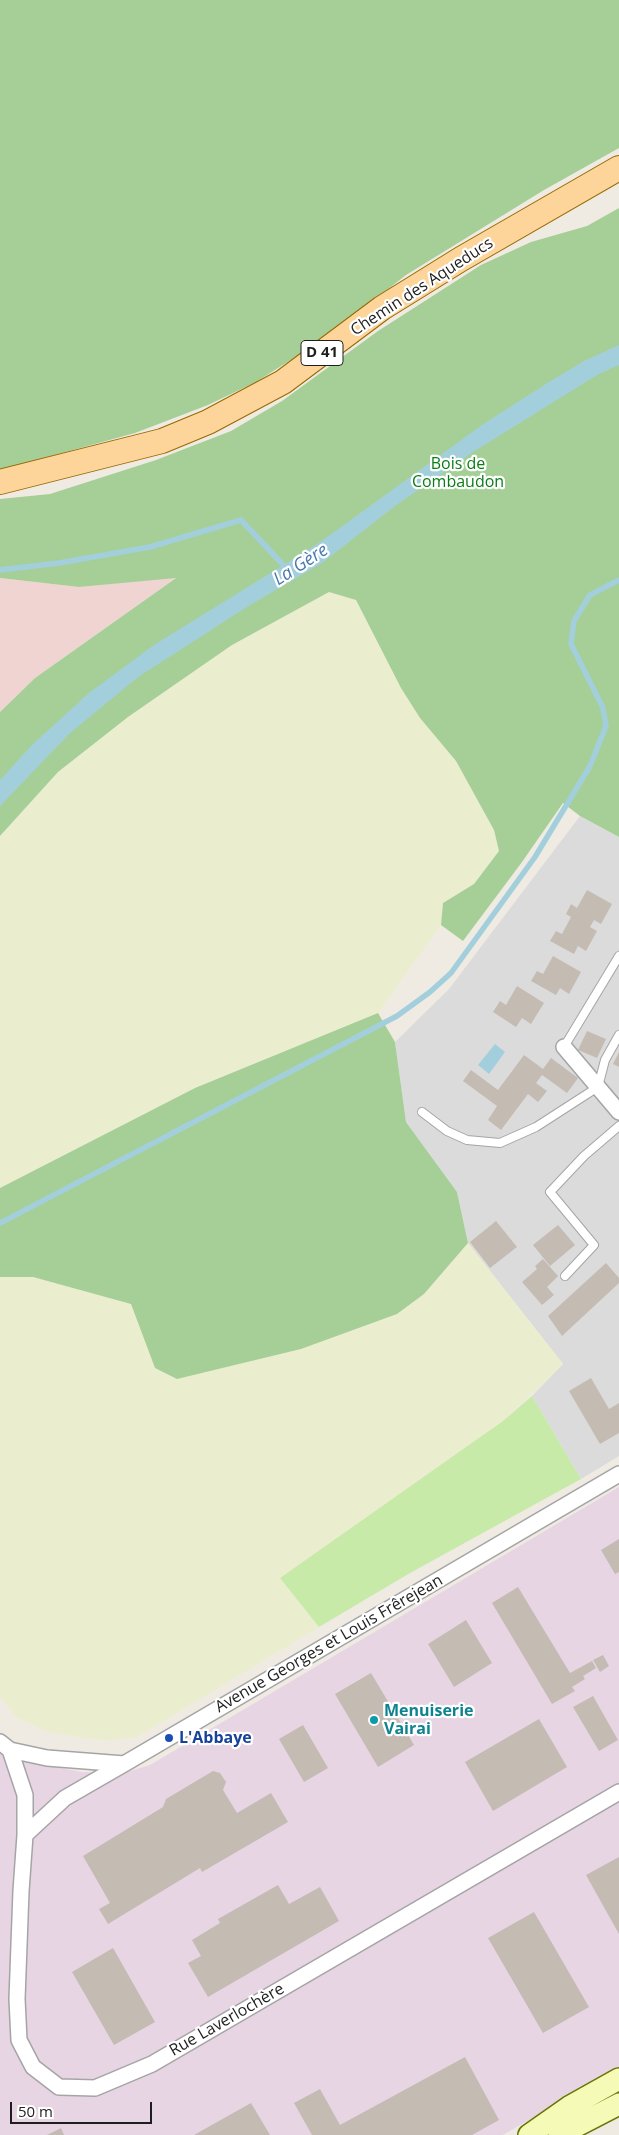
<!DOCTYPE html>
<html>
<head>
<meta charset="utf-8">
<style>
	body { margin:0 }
	#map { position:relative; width:619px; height:2135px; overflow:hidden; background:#efebe3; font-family:"Open Sans",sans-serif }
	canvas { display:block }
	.scale { position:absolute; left:10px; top:2102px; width:142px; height:22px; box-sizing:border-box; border:2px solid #1e1e1e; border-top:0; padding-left:6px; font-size:15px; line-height:18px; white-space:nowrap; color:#1e1e1e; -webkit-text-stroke:4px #fff; paint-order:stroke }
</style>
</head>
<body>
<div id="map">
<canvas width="619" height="2135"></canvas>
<div class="scale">50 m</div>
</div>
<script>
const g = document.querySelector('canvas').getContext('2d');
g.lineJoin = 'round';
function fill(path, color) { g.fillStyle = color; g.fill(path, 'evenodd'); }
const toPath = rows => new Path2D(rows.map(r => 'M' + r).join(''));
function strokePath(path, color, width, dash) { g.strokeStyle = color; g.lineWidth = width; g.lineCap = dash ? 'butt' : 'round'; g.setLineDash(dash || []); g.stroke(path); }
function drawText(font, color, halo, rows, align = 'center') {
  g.font = font + ' "Open Sans",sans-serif'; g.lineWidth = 4.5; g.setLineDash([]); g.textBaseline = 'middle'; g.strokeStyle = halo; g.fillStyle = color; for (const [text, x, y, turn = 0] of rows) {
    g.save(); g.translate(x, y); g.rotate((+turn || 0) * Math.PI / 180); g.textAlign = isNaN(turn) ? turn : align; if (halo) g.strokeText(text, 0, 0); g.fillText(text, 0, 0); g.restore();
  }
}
const residential = toPath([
	[580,816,619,837,619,1456,581,1479,532,1396,563,1364,468,1243,457,1192,406,1122,395,1042,449,989]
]);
const commercial = toPath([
	[177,577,35,678,0,712,0,578,79,587]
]);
const industrial = toPath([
	[619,1487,619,2068,503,2135,0,2135,0,1752,31,1762,82,1772,123,1773,150,1765]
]);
const farmland = toPath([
	[329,592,356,600,401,688,420,718,456,761,494,830,499,851,474,884,443,903,441,925,378,1013,195,1088,0,1188,0,836,58,772,128,717,232,645],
	[468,1243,563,1364,503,1421,280,1578,319,1627,137,1737,105,1741,47,1732,16,1717,0,1697,0,1277,33,1277,131,1304,155,1368,177,1379,301,1349,397,1314,424,1294]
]);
const grass = toPath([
	[532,1396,581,1479,410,1573,319,1627,280,1578,503,1421]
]);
const forest = toPath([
	[0,0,619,0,619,148,544,190,406,275,330,335,256,382,208,405,135,433,0,470],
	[619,208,619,837,580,816,563,803,522,862,463,941,441,925,443,903,474,884,499,851,494,830,456,761,420,718,401,688,356,600,329,592,232,645,128,717,58,772,0,836,0,712,35,678,176,578,79,587,0,578,0,499,50,494,156,460,231,431,282,401,378,331,481,265,531,242,587,226],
	[378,1013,395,1042,406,1122,457,1192,468,1243,424,1294,397,1314,301,1349,177,1379,155,1368,131,1304,33,1277,0,1277,0,1188,195,1088]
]);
const water = toPath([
	[619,345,619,365,597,375,473,452,395,506,322,563,250,605,138,677,69,734,0,806,0,780,32,745,89,693,154,645,319,543,482,425,549,382,584,361],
	[495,1044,505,1052,489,1074,478,1065]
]);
const stream = toPath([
	[0,570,59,563,150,547,241,520,288,570],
	[0,1223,397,1016,430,992,451,973,535,857,590,766,606,726,603,708,571,644,574,621,590,595,619,580]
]);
const building = toPath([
	[587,890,612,904,601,924,594,920,590,927,597,931,586,951,578,946,574,954,550,941,556,931,562,934,571,917,566,914,571,904,577,908],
	[553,956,581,972,569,994,560,988,556,995,531,981,537,971,543,974],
	[517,986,544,1003,531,1024,522,1018,516,1027,493,1012,500,1001,506,1005],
	[587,1031,606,1039,597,1058,578,1050],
	[619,1052,619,1067,613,1064],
	[524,1055,543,1069,551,1058,578,1078,567,1093,542,1075,536,1083,547,1091,538,1102,528,1094,501,1130,488,1120,497,1106,463,1081,471,1070,498,1090],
	[496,1221,517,1247,490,1268,470,1242],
	[558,1225,575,1245,550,1266,533,1245],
	[543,1259,558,1276,547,1287,554,1295,542,1305,522,1282,537,1269,535,1266],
	[606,1263,619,1278,619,1283,562,1336,548,1316],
	[591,1378,609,1409,619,1403,619,1433,600,1444,569,1391],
	[619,1539,619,1572,615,1574,601,1550],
	[518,1587,570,1673,592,1661,596,1668,583,1676,585,1679,572,1687,575,1691,552,1704,492,1603],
	[466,1620,492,1663,454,1687,428,1644],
	[603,1655,609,1666,600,1672,593,1660],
	[371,1673,414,1745,378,1767,335,1694],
	[593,1696,618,1740,599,1751,573,1707],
	[539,1719,567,1767,493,1811,465,1762],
	[303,1725,328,1768,304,1782,279,1739],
	[213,1771,220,1773,226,1782,223,1790,237,1813,271,1793,288,1822,202,1872,200,1868,108,1924,99,1909,110,1903,83,1856,163,1807,166,1799],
	[619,1857,619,1934,586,1875],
	[278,1885,289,1904,320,1887,339,1921,208,1997,188,1963,201,1956,192,1940,220,1923,218,1919],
	[534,1912,589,2007,543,2033,488,1938],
	[113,1948,155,2022,114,2045,72,1972],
	[465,2057,499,2120,472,2135,312,2135,294,2103,320,2089,340,2125],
	[251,2103,270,2135,194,2135],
	[61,2128,64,2135,47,2135]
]);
const service = toPath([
	[564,1047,619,956],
	[422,1112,447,1131,467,1140,500,1143,536,1127,598,1087,605,1060,619,1035],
	[565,1276,594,1245,550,1192,584,1156,619,1126]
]);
const minor = toPath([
	[564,1047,619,1112],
	[0,1742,10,1750,47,1758,124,1764,619,1474],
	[10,1750,25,1795,25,1835,21,1891,17,1999,19,2040,33,2067,59,2087,95,2088,152,2064,619,1792],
	[25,1835,65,1798,124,1764]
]);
const secondary = toPath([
	[529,2135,569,2107,619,2079],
	[559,2135,619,2104]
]);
const primary = toPath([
	[0,482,162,441,208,422,283,382,382,308,461,259,619,168]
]);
const markers = [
	[374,1720,5,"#0f9aa8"],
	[169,1738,5,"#1a4fb4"]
];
const shields = [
	[322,353,42]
];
const shieldNames = [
	["D 41",322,353]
];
const streetNames = [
	["Chemin des Aqueducs",422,287,-33],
	["Avenue Georges et Louis Frêrejean",329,1644,-30],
	["Rue Laverlochère",227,2020,-30]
];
const parkNames = [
	["Bois de",458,464],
	["Combaudon",458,482]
];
const cultureNames = [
	["Menuiserie",384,1711],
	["Vairai",384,1729]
];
const transitNames = [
	["L'Abbaye",179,1738]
];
const waterNames = [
	["La Gère",301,565,-33]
];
fill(residential, '#dcdbdb');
fill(commercial, '#f0d4d2');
fill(industrial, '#e8d5e4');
fill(farmland, '#ebeece');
fill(grass, '#c7eaa8');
fill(forest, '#a6cf97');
fill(water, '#a3cfdd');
strokePath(stream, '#a3cfdd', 5.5);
fill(building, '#c4bbb3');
strokePath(service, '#a5a5a5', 10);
strokePath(minor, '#a5a5a5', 18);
strokePath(secondary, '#677603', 24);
strokePath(primary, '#976900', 26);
strokePath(service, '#fff', 8);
strokePath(minor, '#fff', 15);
strokePath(secondary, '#f5fab6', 21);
strokePath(primary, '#fdd59a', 24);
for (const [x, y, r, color] of markers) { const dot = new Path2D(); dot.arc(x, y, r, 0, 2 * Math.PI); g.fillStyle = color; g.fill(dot); strokePath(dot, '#fff', 2); }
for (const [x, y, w] of shields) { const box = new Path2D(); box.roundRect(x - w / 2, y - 12.5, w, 25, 4); g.fillStyle = '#fff'; g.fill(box); strokePath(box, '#1e1e1e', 1); }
drawText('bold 15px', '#1e1e1e', null, shieldNames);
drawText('16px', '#1e1e1e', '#fff', streetNames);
drawText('16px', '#0a7d16', '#fff', parkNames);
drawText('bold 16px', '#0d838f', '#fff', cultureNames, 'left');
drawText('bold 16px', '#164399', '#fff', transitNames, 'left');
drawText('italic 18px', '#4979af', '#fff', waterNames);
</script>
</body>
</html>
